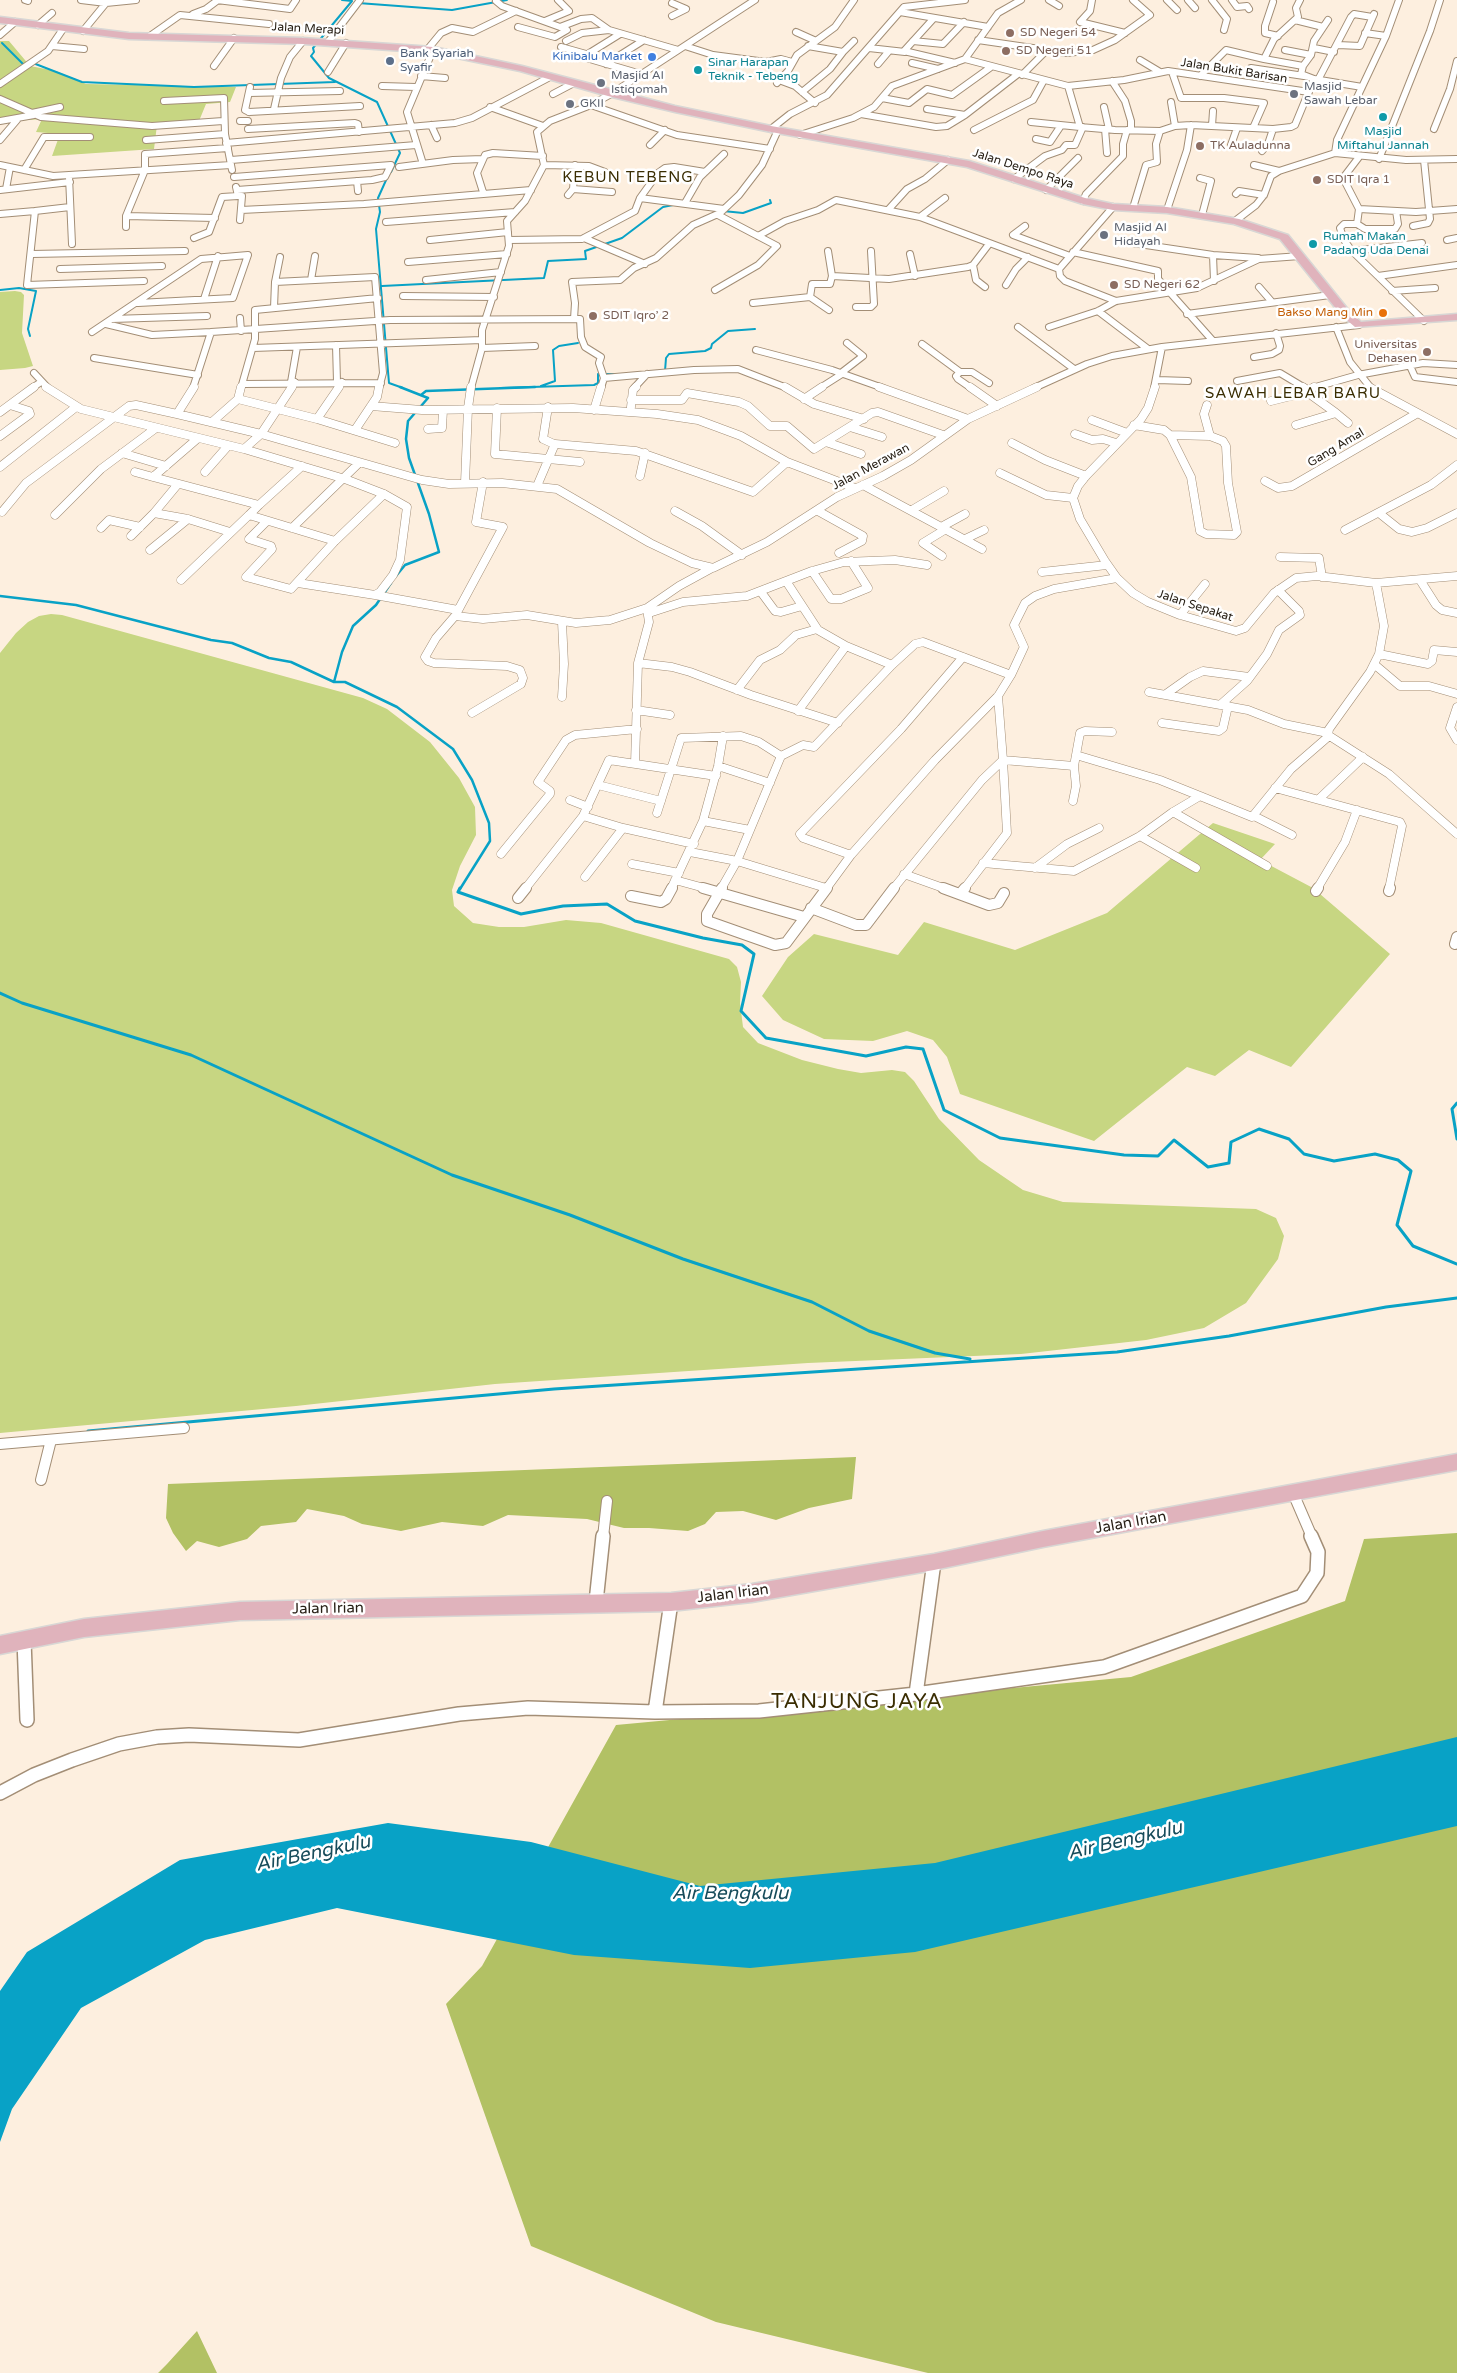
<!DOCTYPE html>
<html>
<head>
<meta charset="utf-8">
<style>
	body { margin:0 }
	canvas { display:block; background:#fdefdf }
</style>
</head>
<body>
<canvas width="1457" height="2373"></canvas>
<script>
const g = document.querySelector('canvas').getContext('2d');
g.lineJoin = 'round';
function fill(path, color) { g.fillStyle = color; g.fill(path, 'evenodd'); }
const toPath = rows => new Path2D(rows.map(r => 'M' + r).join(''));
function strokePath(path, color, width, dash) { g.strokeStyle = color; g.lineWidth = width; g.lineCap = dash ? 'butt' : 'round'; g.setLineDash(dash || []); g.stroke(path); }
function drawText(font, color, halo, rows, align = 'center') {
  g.font = font + ' "Varela Round",sans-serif'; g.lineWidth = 5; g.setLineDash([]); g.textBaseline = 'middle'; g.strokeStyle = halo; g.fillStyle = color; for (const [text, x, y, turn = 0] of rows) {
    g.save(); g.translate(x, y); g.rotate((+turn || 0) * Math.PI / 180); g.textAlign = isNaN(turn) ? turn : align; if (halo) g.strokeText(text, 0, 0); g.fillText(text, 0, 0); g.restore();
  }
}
const green = toPath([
	[0,41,9,41,30,66,56,71,86,84,236,87,230,102,206,104,199,121,157,125,154,149,52,156,60,134,36,132,42,119,0,122],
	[15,291,21,292,24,295,22,333,33,366,25,368,0,370,0,292],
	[51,614,62,615,363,698,387,709,430,742,459,778,475,807,476,835,460,866,452,890,454,906,473,923,499,927,524,927,566,920,601,923,729,959,737,967,741,982,740,1003,743,1027,758,1043,802,1060,838,1069,861,1073,892,1070,905,1072,914,1081,939,1119,979,1160,1023,1190,1063,1202,1256,1209,1276,1218,1284,1236,1278,1259,1246,1303,1204,1328,1146,1340,1021,1354,808,1363,495,1384,296,1406,0,1433,0,653,16,633,28,622,39,616],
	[1213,823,1275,844,1260,860,1313,888,1390,954,1291,1067,1249,1050,1215,1076,1187,1067,1094,1141,960,1094,947,1057,933,1040,907,1031,873,1041,824,1039,783,1020,762,996,788,957,814,934,898,955,924,922,1015,950,1107,913]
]);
const forest = toPath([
	[856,1457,852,1499,809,1508,776,1520,743,1511,716,1512,705,1524,688,1531,649,1528,624,1528,587,1519,508,1515,483,1526,442,1522,401,1531,362,1524,344,1516,307,1509,296,1522,261,1526,247,1539,219,1547,197,1541,186,1551,173,1533,166,1518,168,1484],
	[1457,1533,1457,2373,928,2373,716,2322,531,2246,446,2004,482,1966,616,1725,1131,1677,1345,1601,1364,1539],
	[197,2331,217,2373,158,2373,167,2364]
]);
const water = toPath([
	[1457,1737,1457,1826,915,1952,750,1968,574,1955,337,1908,205,1940,81,2008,12,2109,0,2142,0,1991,27,1952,180,1860,388,1823,531,1842,700,1886,935,1863]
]);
const streamFar2 = toPath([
	[342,0,352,1],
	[352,1,313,48,314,52,311,56,329,78,377,102,400,153,391,172],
	[358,3,452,10,507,0],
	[2,43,26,67],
	[33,63,82,82,194,87,335,82],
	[387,178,378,198,380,212,376,229,389,383,403,388],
	[723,211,743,213,771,203,770,200],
	[382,286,544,278,548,261,586,259,585,251,622,238,663,207,673,205],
	[0,290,19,288,36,291,28,329,30,336],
	[665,371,666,358,669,354,705,351,711,348,712,344,728,331,755,329],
	[541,386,555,381,553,350,559,346,578,343],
	[500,388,594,385,598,383,598,374,619,374]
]);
const streamFar1 = toPath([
	[421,395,426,391,535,387],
	[396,576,405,565,439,552,429,514,409,458,406,439,408,421,428,398,400,387],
	[0,596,76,605,211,640,232,643,269,658,291,662,334,682,345,682,397,707,453,749,472,780,489,823,490,841,460,889],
	[334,682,342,652,353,626,376,605,391,583]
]);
const stream = toPath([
	[460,888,458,892,521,914,563,906,607,904,635,921,703,938,742,945,754,954,741,1011,766,1038,866,1056,906,1047,923,1049,944,1110,1000,1138,1124,1155,1158,1156,1174,1140,1208,1167,1229,1163,1231,1142,1259,1129,1289,1139,1304,1154,1334,1161,1375,1154,1398,1160,1411,1171,1397,1225,1413,1246,1457,1264],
	[0,993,22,1003,191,1055,452,1175,570,1215,683,1259,812,1302,869,1331,935,1353,970,1359],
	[1457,1103,1452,1109,1457,1139],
	[88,1431,554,1389,1117,1352,1229,1336,1386,1307,1457,1298]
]);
const minorFar3 = toPath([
	[25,0,28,1],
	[81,0,106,3,136,0],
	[217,0,290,9,296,0],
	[1049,0,1059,6],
	[1092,0,1090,11,1080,22,1125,33],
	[1167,0,1177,10],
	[1188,0,1195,8],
	[1212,0,1227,19,1224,30],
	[1232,0,1237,7,1247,6,1249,9],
	[496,1,502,6,560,27,581,19,592,18,609,30,678,50],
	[1273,2,1265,26,1265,33,1278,36],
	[672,3,686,9,672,16],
	[900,12,988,27],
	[193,14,206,9,218,0],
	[934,18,904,51,955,63],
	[1295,20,1323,27],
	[1328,20,1314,41,1311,55,1303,66,1301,74,1314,79,1362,87],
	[545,21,569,11,558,0],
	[38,25,52,13],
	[518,27,555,37,567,30,561,27],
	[83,31,106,3],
	[796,32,816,41],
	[1365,33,1386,36],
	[620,34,583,57,641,74],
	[0,35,15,22],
	[150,36,180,15,269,24],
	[978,40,1067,53,1093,50,1115,40,1150,15,1133,0],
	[566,41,582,33,609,30],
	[913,41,943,44,964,22],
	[328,42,360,0],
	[1338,45,1360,46,1374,14],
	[52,46,84,49],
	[685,46,713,55,766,62,781,59,792,62],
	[808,46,843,52,854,41],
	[561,47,586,54],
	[869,48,905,52],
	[1314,48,1334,52],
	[427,50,441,33,452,28,473,32,516,11],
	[1285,50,1311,55],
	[965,59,1068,86,1080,127,1115,130,1160,131,1175,126,1191,125,1273,129,1291,127,1295,125,1314,79],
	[1264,59,1303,66],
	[1140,60,1160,72],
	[912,63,938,69],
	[606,64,644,40],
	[878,64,889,51],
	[214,66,234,38],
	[1251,68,1304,76],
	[328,72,346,43],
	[1172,72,1181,98,1224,98,1264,103,1253,128],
	[1022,75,1046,51],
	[421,76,445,78],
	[1200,76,1226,50,1264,59,1274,39,1298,17,1296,8,1300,0],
	[779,80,795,86,815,103],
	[1318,80,1351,17,1354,14,1372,17],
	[1112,81,1125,101,1131,121,1131,130],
	[777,83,788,71,797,55,835,27,854,0],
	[0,84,48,51,63,29],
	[382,86,416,87],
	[1068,86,1124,80,1168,71,1309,92],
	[802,92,830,69,843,52],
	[249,93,340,91],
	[553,94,572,84],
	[882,98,909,103,927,89,952,95,991,67],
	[0,99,41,117,152,126,223,121],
	[164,101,224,98,225,134,232,170],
	[1171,102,1175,126],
	[591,105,677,135,770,149],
	[490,107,543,126],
	[1104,107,1109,129],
	[274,109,281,78,290,57,303,41],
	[927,109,965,115,1018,74],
	[249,112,360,106],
	[249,112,245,110,250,87],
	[32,113,60,107],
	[861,114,936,127,947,126,965,115],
	[0,121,34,115],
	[240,121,248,121],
	[1031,122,1080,127],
	[431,125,437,138],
	[1212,126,1213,111],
	[248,129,355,123,358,124,359,132],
	[771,129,790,114,827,95,904,7,965,0],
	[1105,129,1107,153],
	[1434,129,1450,89,1457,61],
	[974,130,1033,100,1044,80],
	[800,135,853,118,874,107,892,86,965,59,998,13,1021,0],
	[1036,139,1050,142,1060,127],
	[0,140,17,120],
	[146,140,225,134],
	[226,143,455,123,472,118,548,78],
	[650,145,665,130],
	[1231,145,1237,128],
	[1262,151,1268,144,1273,129],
	[1335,153,1406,160,1457,159],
	[1359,157,1343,178,1359,209],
	[1379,159,1430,31,1440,0],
	[231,160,416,145],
	[423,164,407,112,433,50],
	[0,165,53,176,231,165],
	[544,165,589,166,605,172],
	[1254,165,1279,171],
	[399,167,453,160,483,159],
	[24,170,44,137,90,137],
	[69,177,72,244],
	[234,177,391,165,385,177,372,180,237,190],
	[1200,178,1211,181,1202,215],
	[1014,179,1045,156,1062,150,1066,145,1075,145,1083,127],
	[357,181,358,191],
	[236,187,238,196,242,196,240,220],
	[6,189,10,167],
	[573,189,612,192],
	[0,190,70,182],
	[1046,190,1078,158],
	[483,192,477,173,485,155,493,153,543,156],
	[1236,194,1239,191,1264,195],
	[568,195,573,189,575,165],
	[640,198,658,173,665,168,674,167,705,172],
	[1083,201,1086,194,1123,156,1123,144,1127,130],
	[685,203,700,177,724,154],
	[70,207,35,211,27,285,144,281],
	[1133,208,1146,165,1157,162,1156,144,1160,131],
	[241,210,364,204,531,190],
	[888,210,907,189,925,179,948,160],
	[1167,210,1187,150,1191,125],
	[0,214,35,211],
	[126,216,215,218],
	[920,217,945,198],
	[1235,221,1256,205,1264,195,1271,176,1279,171,1335,153,1337,140,1386,36,1399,0],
	[386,222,515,212],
	[1357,224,1365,229,1395,229,1398,224,1396,211],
	[1025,226,1013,235,1070,256],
	[1413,226,1428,223,1430,219,1424,160],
	[126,227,126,216,145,170,145,154,228,148],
	[758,236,785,221,818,210,836,200,920,217,1059,269,1113,207],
	[194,238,209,232,222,197,238,196],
	[584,238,645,264],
	[430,240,508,232],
	[509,240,582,239,635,211,640,198,724,209],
	[1447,240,1457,238],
	[1119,241,1213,255,1258,258],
	[828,251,832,276,889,279,968,267,973,265,989,244],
	[1352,251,1422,243],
	[1073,252,1158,271,1158,279,1213,341],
	[32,254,185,251],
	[910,254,915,276],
	[1213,255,1214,281],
	[408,262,507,254],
	[973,265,976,280,985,287],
	[60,269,162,266],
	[1059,269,1060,276,1065,281,1116,301],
	[1378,276,1457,265],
	[311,280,315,256],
	[426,280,501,272],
	[275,282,375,277,383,373,379,388],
	[1006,285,1016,269,1028,257],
	[1259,287,1272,302],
	[715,290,758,265,777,246,718,215],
	[1392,291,1435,288],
	[403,296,494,297],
	[810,297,812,284,830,284,832,276],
	[204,299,218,256],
	[753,303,810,297,829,310],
	[856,307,871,307,874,304,871,251],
	[274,308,275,282,280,257],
	[1098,311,1148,349],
	[1187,314,1330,295],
	[240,318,241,331],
	[112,319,207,316],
	[574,319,575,303,572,282,620,280,634,268,656,258,693,225,720,213,739,195,762,165,778,130],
	[1424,321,1352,251,1344,240,1340,228,1344,224,1357,224,1359,209,1416,212,1457,209],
	[106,324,152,335,211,332],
	[1018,327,1074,369],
	[1049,327,1098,311,1116,301,1197,288,1259,259,1300,256],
	[1336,327,1350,362,1371,388],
	[92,332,201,259,248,255,233,298,138,303],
	[922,344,960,372,956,376,958,379,971,388],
	[336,345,337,382],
	[253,348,482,340],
	[482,348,535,346],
	[756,350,832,370,883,388],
	[1254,357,1272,354,1279,350,1280,346,1276,333],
	[94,358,198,375],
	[1410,366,1415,377,1457,382],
	[960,372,972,372,989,383],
	[34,373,48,388],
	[841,373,863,356,847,343],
	[1157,380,1188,381],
	[1237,381,1280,373,1305,388],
	[291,382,297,347],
	[243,384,381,383],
	[32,388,41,382],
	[193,388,211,332,390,320,580,319,581,337,585,347,601,357,599,363,604,378,694,370,738,369,787,388],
	[241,388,255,339,255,310,378,298],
	[291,388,295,382],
	[338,388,342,382],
	[471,388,482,348,482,330,509,246,507,221,525,201,544,165,537,132,550,121,591,105,611,94,755,0],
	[601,388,604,378],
	[634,388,647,374],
	[820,388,842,374],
	[1034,388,1087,364,1112,356,1162,347,1359,325],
	[1154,388,1162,347],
	[1312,388,1358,375,1423,363,1457,365]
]);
const minorFar2 = toPath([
	[46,387,81,409,244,449,345,479,384,494,407,507,400,560,393,575,380,592,375,595,298,583],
	[785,387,814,404,864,419],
	[879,387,968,419],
	[970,387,997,406],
	[1155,387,1148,408,1141,419,1086,476,1078,486,1073,498,1080,519,1105,561,1117,578,1133,593,1148,602,1180,615,1236,631,1245,628,1274,593,1296,578,1317,576,1376,583,1457,576],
	[1303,387,1309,391],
	[1369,387,1457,434],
	[238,399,317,419,395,443],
	[804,399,822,387],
	[631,400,682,400,687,393,739,402,748,406,770,426,787,426,814,449,872,413,878,412,943,435],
	[1271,401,1307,392,1314,387],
	[371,406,422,410,573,408,657,414,698,420,741,436,787,462,855,488],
	[548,407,543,439,554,444],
	[631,407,633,390,636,387],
	[497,408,495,454,580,462],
	[594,410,601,387],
	[0,412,34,387],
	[1336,413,1348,423],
	[177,414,261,434,422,480,449,484,502,483,557,489,650,543,692,563,713,568,767,542,837,497,883,476,911,460,968,419,1037,387],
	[317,419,339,387],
	[1092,420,1127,433],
	[212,422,238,399,241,387],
	[1134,425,1164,430,1170,435,1191,477,1200,531,1206,534,1234,535,1237,532,1228,483,1226,446,1223,441,1210,436,1204,414,1207,405],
	[1296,425,1336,413,1307,392],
	[850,427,882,437],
	[428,429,442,428,443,410],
	[355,430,377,397,379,387],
	[1075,434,1092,440,1103,439,1116,443],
	[1170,435,1210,436],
	[0,436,30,414,29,411,10,405],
	[826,442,861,454],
	[1012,443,1045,460,1086,476],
	[244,449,261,434,292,387],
	[122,453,166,466],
	[0,467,76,407],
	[135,472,153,477,197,439],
	[205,472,227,447],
	[1000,473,1046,495,1073,498],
	[640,476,645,453],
	[153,477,259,505,249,515],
	[1265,481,1278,488,1292,486,1416,414],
	[465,483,468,408,471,387],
	[863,485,982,549],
	[537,486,555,444,636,451,753,492,787,462],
	[259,505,302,466],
	[912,510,944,491],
	[675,511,702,526,742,555],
	[818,511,863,536,862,541,839,553],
	[2,512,26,483,129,406,136,405,177,414,194,387],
	[154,513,178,484],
	[1379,513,1399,529,1412,532,1427,528,1457,513],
	[55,515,101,469,156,428],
	[267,521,249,539,271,546,272,549,246,577,291,589,335,541,384,494],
	[943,526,965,514],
	[101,528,109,520,140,527],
	[292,528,359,463],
	[1345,530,1431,485,1457,465],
	[131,536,154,513,188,519,230,532],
	[965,539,984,530],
	[150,550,188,519],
	[942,556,923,543,946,529],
	[1280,557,1319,558,1322,577],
	[812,571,831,599,841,599,868,588,851,561],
	[1042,572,1107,565],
	[181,580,249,515,335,541],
	[1420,580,1436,605,1442,610,1457,613],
	[786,581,818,630,846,646],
	[1376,583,1384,626,1379,654,1370,672,1329,729,1328,735,1389,774,1457,834],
	[761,592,775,611,781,612,802,606],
	[375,595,458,610],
	[649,613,683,602,747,596,812,571,844,562,895,560,927,565],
	[1180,615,1205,584],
	[455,616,483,619,527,615,576,623,610,620,647,608,679,586,712,568],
	[562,622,564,664,562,697],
	[1379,654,1428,664,1432,661,1434,650,1457,652],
	[638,663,672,667,690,672,751,695,838,723],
	[1374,664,1400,686,1429,686,1457,694],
	[1011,675,1024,647,1014,625,1025,603,1035,596,1054,589,1117,578],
	[737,690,760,660,780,650,796,635,817,629],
	[1149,692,1248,710,1284,724,1328,733],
	[1166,694,1190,677,1203,671,1249,677],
	[1220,705,1247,681,1267,654,1279,630,1300,615,1299,611,1278,590],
	[1457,707,1450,728,1457,740],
	[636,710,670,715],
	[798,711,846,646,892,665],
	[472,713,521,684,523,678,520,670,507,666,434,663,428,661,425,657,436,638,455,616,503,527,476,522,483,482],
	[1162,723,1219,731,1223,728,1228,706],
	[1076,755,1160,780,1200,796],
	[635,764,638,663,649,622,647,609],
	[718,766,770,783],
	[598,785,661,801],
	[1275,788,1400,822,1402,826,1389,889],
	[1319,799,1363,757],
	[570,800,588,807],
	[1073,801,1076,786,1074,766,1080,733,1085,731,1112,732],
	[1173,812,1267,866],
	[657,813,681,738,741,736,759,742,781,756],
	[583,816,623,828,585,877],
	[1254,816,1292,835],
	[703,821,750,830],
	[623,828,694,844],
	[1140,836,1196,868],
	[690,852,737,861,826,888],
	[501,854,550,794,550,791,538,782,566,740,575,735,637,729],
	[851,855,803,838,800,834,901,729,963,657],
	[983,863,1074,871,1140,836,1173,812,1200,796,1252,817,1291,769,1329,736],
	[632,864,679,873],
	[1035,868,1067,844,1099,828],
	[904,874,946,889],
	[675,880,708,889],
	[525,889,583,816,609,760,716,776],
	[671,889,703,821,718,766,723,736],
	[721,889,737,861,781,756,803,745,814,747,892,665,915,644,923,642,1011,675],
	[826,889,851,855,935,760,998,696,1011,675],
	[893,889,982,780,1003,760,998,696],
	[964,889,1007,833,1003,760,1074,766],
	[1317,889,1345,842,1357,810]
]);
const minorFar1 = toPath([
	[703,888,804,917],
	[722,888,707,914,707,921,775,945,786,943,827,888],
	[943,888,989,905,998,903,1004,893],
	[1316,891,1318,888],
	[1389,891,1390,888],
	[960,894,965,888],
	[631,896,661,902,666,899,672,888],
	[518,898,526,888],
	[811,908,856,925,866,925,894,888],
	[1455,944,1457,937],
	[0,1444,184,1428],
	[41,1480,51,1440],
	[1293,1493,1312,1537],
	[603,1537,607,1501]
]);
const minor = toPath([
	[596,1602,603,1536],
	[24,1640,27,1720],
	[916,1694,934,1562],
	[655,1712,671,1602],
	[0,1793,34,1775,72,1760,119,1744,157,1737,189,1735,299,1740,459,1714,528,1708,655,1712,759,1711,916,1694,1104,1667,1302,1596,1317,1573,1318,1552,1311,1536]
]);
const primary = toPath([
	[0,17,129,33,303,38,433,47,522,66,675,106,771,126,969,161,1085,198,1113,204,1167,207,1239,219,1288,235,1350,312,1361,322,1457,314,1457,320,1355,327,1342,316,1280,239,1234,224,1167,213,1113,210,1083,204,967,167,771,132,675,112,608,96,520,71,433,53,303,44,129,39,0,23,0,17],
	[1457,1454,1457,1470,1043,1547,934,1570,752,1602,671,1611,240,1620,84,1637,0,1654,0,1636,84,1619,240,1602,671,1593,752,1584,934,1554,1043,1531,1457,1454]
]);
const markers = [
	[1010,33,5,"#8d6e63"],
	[1006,51,5,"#8d6e63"],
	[652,57,5,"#3f7fe0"],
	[390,61,5,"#5c6f8a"],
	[698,70,5,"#0f9aa8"],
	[601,83,5,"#6b7280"],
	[1294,94,5,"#6b7280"],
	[570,104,5,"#6b7280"],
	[1383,117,5,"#0f9aa8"],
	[1200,146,5,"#8d6e63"],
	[1317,180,5,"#8d6e63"],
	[1104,235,5,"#6b7280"],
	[1313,244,5,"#0f9aa8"],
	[1114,285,5,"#8d6e63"],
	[1383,313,5,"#e8710a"],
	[593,316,5,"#8d6e63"],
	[1427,352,5,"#8d6e63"]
];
const farStreetnames = [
	["Jalan Merapi",308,29,3],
	["Jalan Bukit Barisan",1234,71,9],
	["Jalan Dempo Raya",1023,169,18],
	["Gang Amal",1336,448,-31],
	["Jalan Merawan",871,467,-28],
	["Jalan Sepakat",1195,606,18]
];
const farEducationnames = [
	["SD Negeri 54",1020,33],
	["SD Negeri 51",1016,51],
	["TK Auladunna",1210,146],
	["SDIT Iqra 1",1327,180],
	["SD Negeri 62",1124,285],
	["SDIT Iqro’ 2",603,316],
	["Universitas",1417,345,"right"],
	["Dehasen",1417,359,"right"]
];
const farServicenames = [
	["Bank Syariah",400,54],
	["Syafir",400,68]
];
const farShopnames = [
	["Kinibalu Market",642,57]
];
const farCulturenames = [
	["Sinar Harapan",708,63],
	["Teknik - Tebeng",708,77],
	["Masjid",1383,132,"center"],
	["Miftahul Jannah",1383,146,"center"],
	["Rumah Makan",1323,237],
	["Padang Uda Denai",1323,251]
];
const farWorshipnames = [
	["Masjid Al",611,76],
	["Istiqomah",611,90],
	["Masjid",1304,87],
	["Sawah Lebar",1304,101],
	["GKII",580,104],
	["Masjid Al",1114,228],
	["Hidayah",1114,242]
];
const farFoodnames = [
	["Bakso Mang Min",1373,313]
];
const farQuarternames = [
	["KEBUN TEBENG",628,178],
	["SAWAH LEBAR BARU",1293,394]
];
const streetNames = [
	["Jalan Irian",1131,1523,-10],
	["Jalan Irian",733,1594,-7],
	["Jalan Irian",328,1609,-1]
];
const nearWaternames = [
	["Air Bengkulu",1125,1841,-13],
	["Air Bengkulu",313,1854,-12],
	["Air Bengkulu",730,1894]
];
const nearQuarternames = [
	["TANJUNG JAYA",857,1702]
];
fill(green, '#c7d682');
fill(forest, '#b2c164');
fill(water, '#08a2c6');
strokePath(streamFar2, '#08a2c6', 2);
strokePath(streamFar1, '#08a2c6', 2.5);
strokePath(stream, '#08a2c6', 3);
strokePath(minorFar3, '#a38e76', 8);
strokePath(minorFar2, '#a38e76', 9);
strokePath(minorFar1, '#a38e76', 12);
strokePath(minor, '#a38e76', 16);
strokePath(primary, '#d8d7d5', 3);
strokePath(minorFar3, '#fff', 6);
strokePath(minorFar2, '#fff', 8);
strokePath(minorFar1, '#fff', 10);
strokePath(minor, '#fff', 13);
fill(primary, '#e0b3bc');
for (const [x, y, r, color] of markers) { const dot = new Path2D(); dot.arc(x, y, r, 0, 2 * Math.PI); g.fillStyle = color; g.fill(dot); strokePath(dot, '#fff', 2); }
drawText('12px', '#282016', '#fff', farStreetnames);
drawText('12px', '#785e54', '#fff', farEducationnames, 'left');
drawText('12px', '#4e5e75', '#fff', farServicenames, 'left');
drawText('12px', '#366cbe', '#fff', farShopnames, 'right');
drawText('12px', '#0d838f', '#fff', farCulturenames, 'left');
drawText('12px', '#5b616d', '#fff', farWorshipnames, 'left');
drawText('12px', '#c56008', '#fff', farFoodnames, 'right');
g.letterSpacing = '1px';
drawText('15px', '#3a2d02', '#fff', farQuarternames);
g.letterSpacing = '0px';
drawText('15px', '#282016', '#fff', streetNames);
drawText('italic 19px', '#174c5b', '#fff', nearWaternames);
g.letterSpacing = '1px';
drawText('21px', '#3a2d02', '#fff', nearQuarternames);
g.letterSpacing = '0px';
</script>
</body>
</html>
